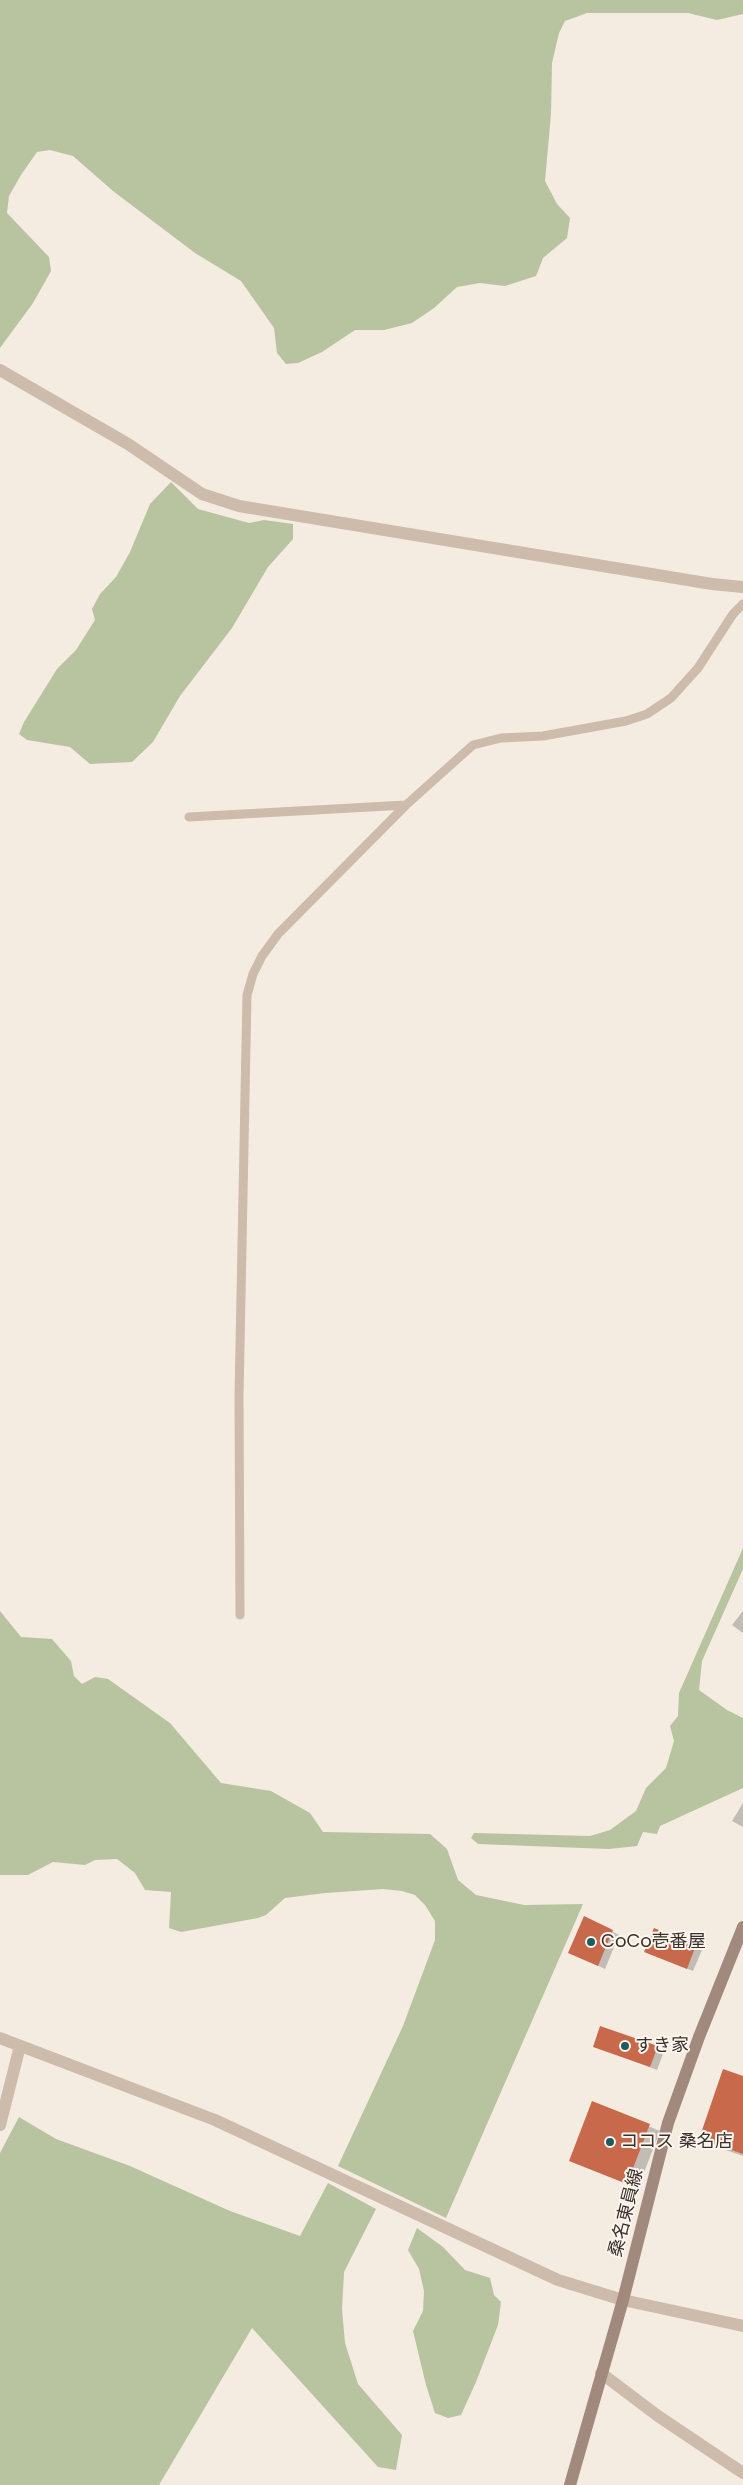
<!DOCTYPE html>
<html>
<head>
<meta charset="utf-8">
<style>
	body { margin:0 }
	canvas { display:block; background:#f4ebe1 }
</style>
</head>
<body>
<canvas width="743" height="2485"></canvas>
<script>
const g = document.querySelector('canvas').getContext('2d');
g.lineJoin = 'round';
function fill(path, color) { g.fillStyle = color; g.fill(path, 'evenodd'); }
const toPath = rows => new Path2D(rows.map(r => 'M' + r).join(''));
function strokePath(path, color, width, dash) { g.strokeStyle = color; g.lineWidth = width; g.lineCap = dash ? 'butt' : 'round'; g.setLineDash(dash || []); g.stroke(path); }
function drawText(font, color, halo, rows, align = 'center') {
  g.font = font + ' Poppins,"Noto Sans JP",sans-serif'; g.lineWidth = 4; g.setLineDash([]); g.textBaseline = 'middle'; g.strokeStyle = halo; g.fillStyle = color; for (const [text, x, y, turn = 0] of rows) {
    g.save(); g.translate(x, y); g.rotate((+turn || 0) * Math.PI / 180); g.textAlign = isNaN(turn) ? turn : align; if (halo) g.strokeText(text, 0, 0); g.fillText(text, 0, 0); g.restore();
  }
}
const green = toPath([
	[0,0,743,0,743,14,717,20,688,13,587,13,565,21,559,33,552,63,551,114,545,181,557,204,570,218,567,238,543,258,536,276,505,286,480,283,457,287,434,308,412,323,384,330,355,330,322,352,298,363,286,364,277,353,274,328,241,281,195,253,113,191,73,156,50,150,37,152,21,175,9,196,7,213,49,257,51,271,33,303,0,348],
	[171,482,198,509,249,523,264,520,293,524,293,539,268,567,232,628,180,696,153,742,132,762,90,764,70,747,27,740,19,734,24,722,57,669,76,650,95,620,92,609,100,594,116,577,130,552,150,504],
	[743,1548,743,1569,702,1661,699,1690,727,1710,743,1718,743,1788,660,1826,657,1834,643,1832,637,1846,609,1849,478,1844,471,1838,474,1833,590,1836,610,1830,636,1811,646,1788,666,1768,674,1741,670,1726,678,1716,679,1693],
	[0,1611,21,1637,52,1639,71,1661,74,1676,82,1684,95,1677,108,1679,170,1723,221,1783,271,1791,310,1813,323,1832,430,1834,447,1849,458,1880,476,1895,524,1905,583,1904,446,2218,338,2166,403,2026,435,1940,435,1921,425,1905,415,1895,402,1891,383,1889,325,1893,285,1898,266,1915,258,1918,181,1932,169,1928,171,1892,145,1890,135,1873,117,1859,95,1860,85,1865,53,1862,28,1875,0,1875],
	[19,2117,56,2139,130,2166,230,2211,300,2236,328,2183,376,2209,344,2272,342,2309,345,2343,358,2384,402,2435,396,2470,378,2467,252,2328,159,2485,0,2485,0,2153],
	[417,2228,443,2247,465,2270,490,2278,494,2295,501,2302,498,2325,476,2382,461,2415,448,2418,435,2413,426,2385,413,2331,423,2311,424,2291,419,2269,408,2250]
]);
const shadow = toPath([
	[743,1611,743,1633,732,1625],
	[743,1803,743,1827,732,1821],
	[585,1918,619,1935,605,1969,577,1956],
	[655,1930,702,1950,693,1971,653,1955],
	[594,2046,657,2047,664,2051,657,2070],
	[743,2077,743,2156,714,2146,701,2139],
	[593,2103,660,2131,638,2188,571,2160]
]);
const building = toPath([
	[584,1916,613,1930,598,1966,568,1953],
	[654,1928,696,1945,687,1969,644,1952],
	[600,2026,658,2046,650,2067,593,2047],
	[723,2069,743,2076,743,2154,699,2139],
	[592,2101,650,2124,627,2184,569,2161]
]);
const service = toPath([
	[189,817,406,805],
	[240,1615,239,1396,247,995,253,974,262,956,278,934,406,805,473,745,501,738,543,736,626,721,647,714,671,698,698,668,733,614,743,604]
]);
const minor = toPath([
	[0,370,128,444,202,494,239,506,712,584,743,587],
	[0,2038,215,2120,558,2280,623,2300,743,2326],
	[0,2125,20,2046],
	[601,2373,658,2416,743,2473]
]);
const secondary = toPath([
	[570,2485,623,2300,668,2123,699,2037,743,1927]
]);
const markers = [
	[591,1942,5,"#1f5a5e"],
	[625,2046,5,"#1f5a5e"],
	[610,2142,5,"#1f5a5e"]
];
const poiNames = [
	["CoCo壱番屋",601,1942],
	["すき家",635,2046],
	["ココス 桑名店",620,2142]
];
const streetNames = [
	["桑名東員線",627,2213,-76]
];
fill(green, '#b8c4a0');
fill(shadow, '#0003');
fill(building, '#c8694b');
strokePath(service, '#cdbbac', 9);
strokePath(minor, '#cdbbac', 12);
strokePath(secondary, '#a18a7d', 12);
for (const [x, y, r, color] of markers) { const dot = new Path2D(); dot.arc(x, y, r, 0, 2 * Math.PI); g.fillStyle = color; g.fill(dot); strokePath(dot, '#fbf5ee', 2); }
drawText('18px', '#3b302b', '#fbf5ee', poiNames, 'left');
drawText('18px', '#3b302b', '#fbf5ee', streetNames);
</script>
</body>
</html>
